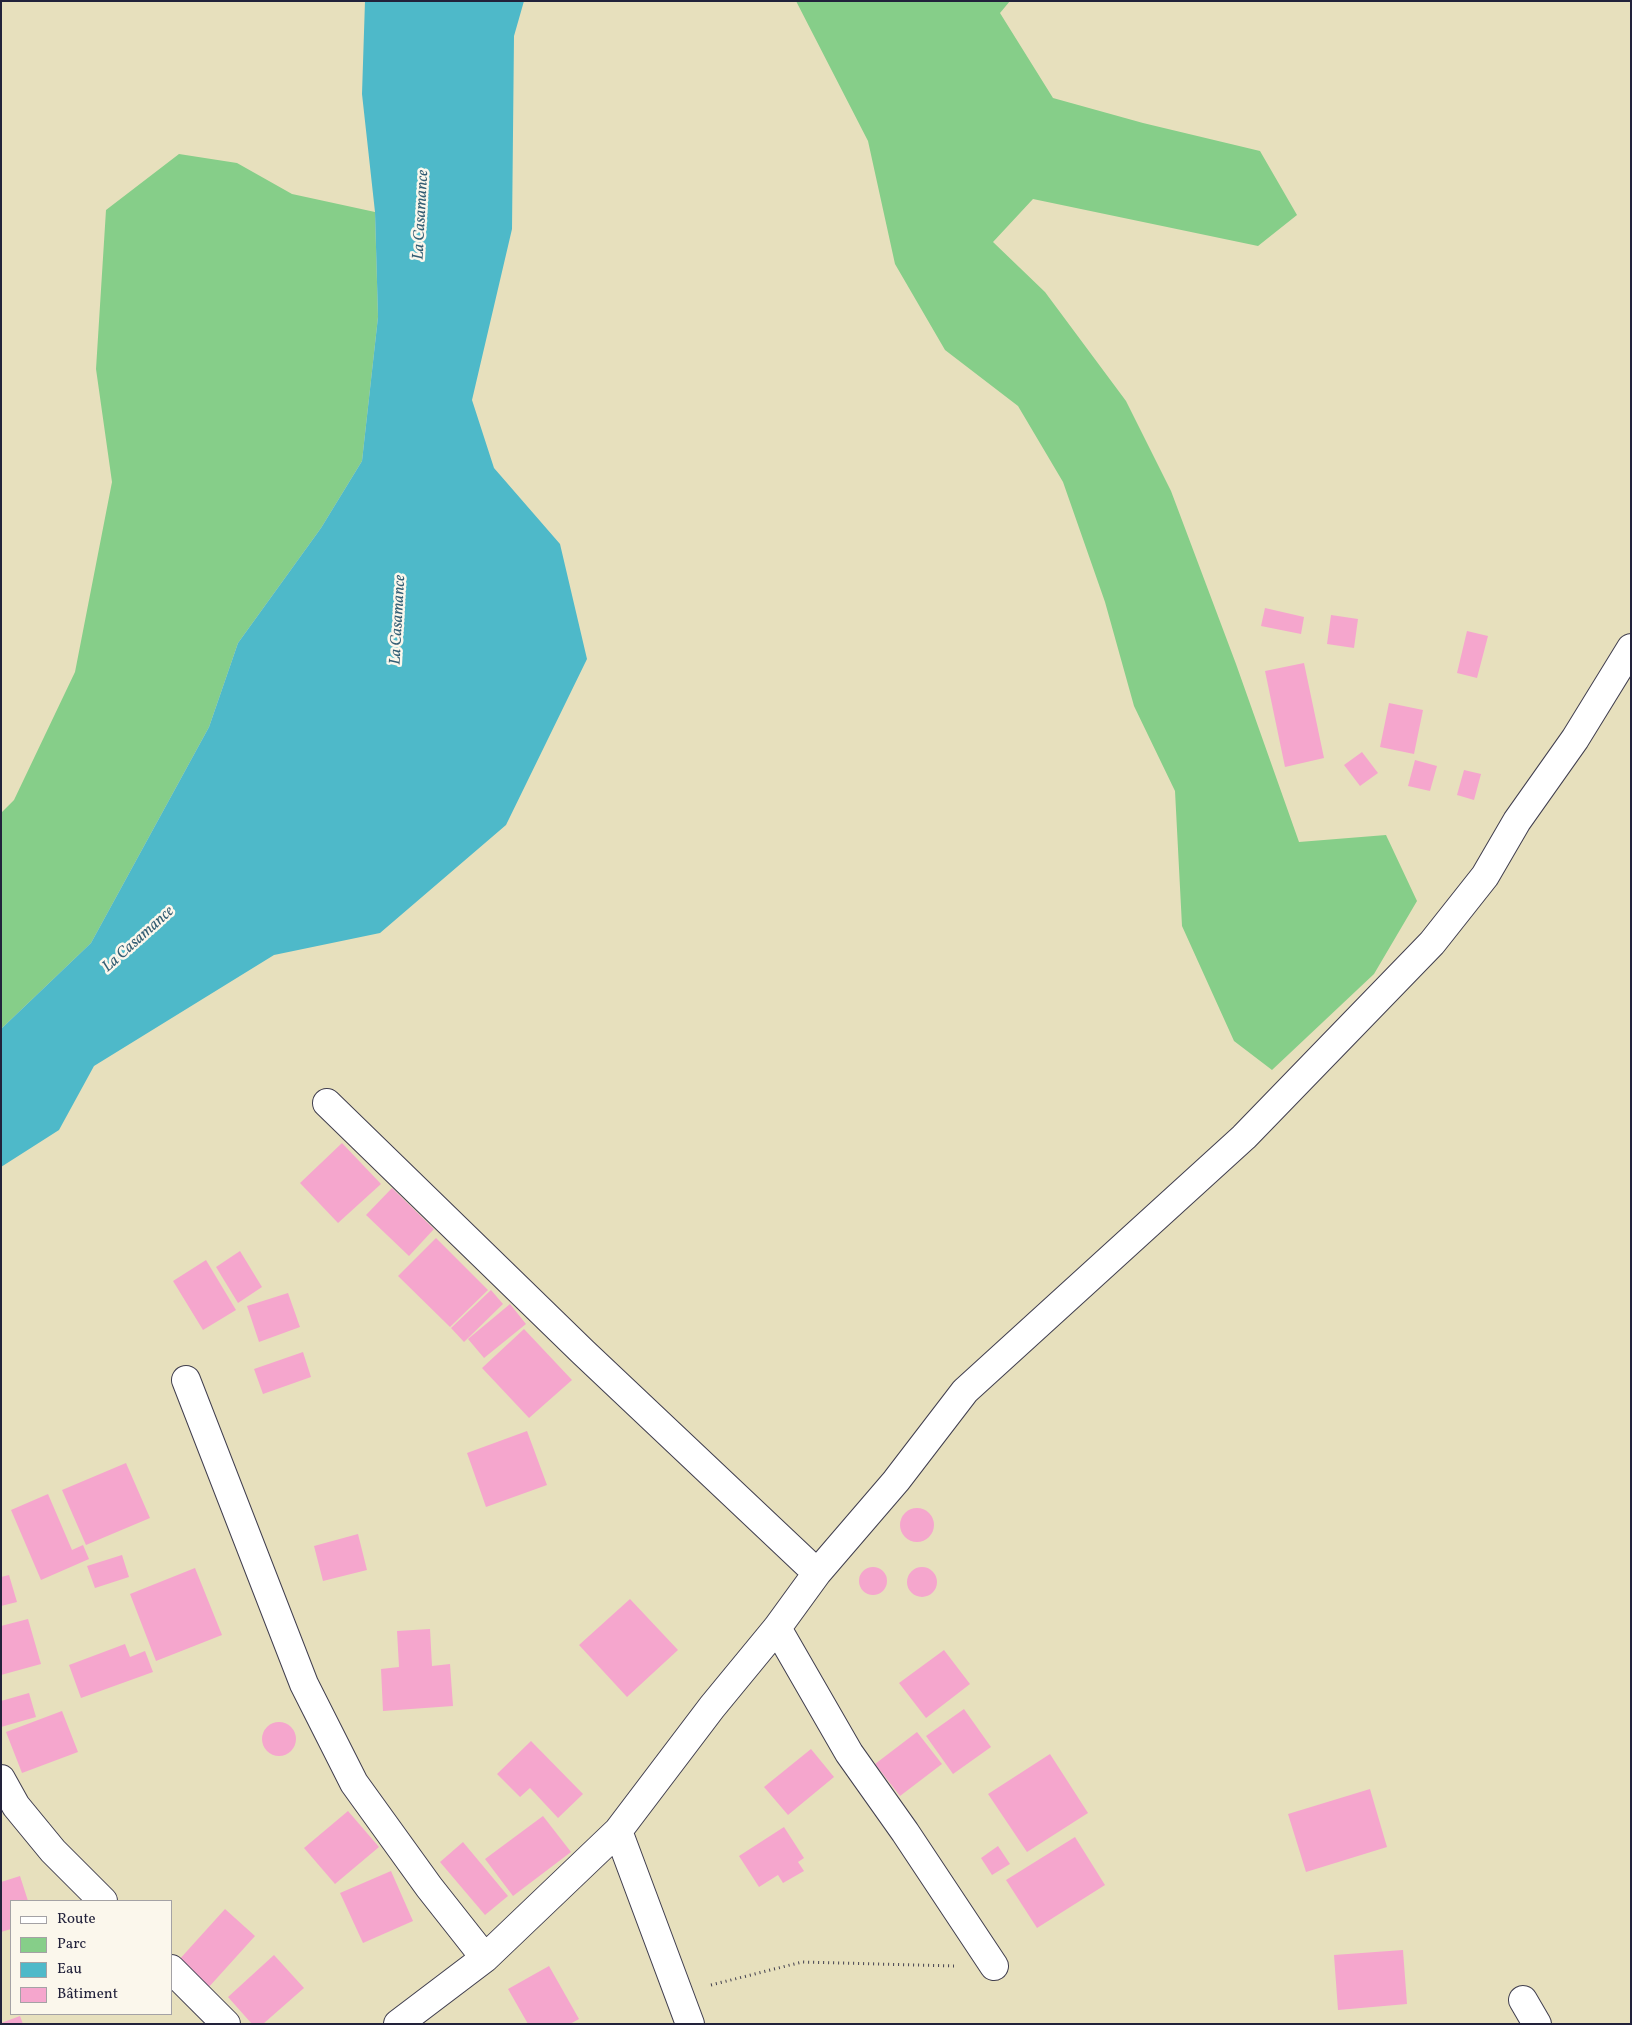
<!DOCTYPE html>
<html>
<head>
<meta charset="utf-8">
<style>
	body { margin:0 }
	#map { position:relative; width:1632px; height:2025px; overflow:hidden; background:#e7e0bd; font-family:Vollkorn,serif }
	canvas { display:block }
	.frame { position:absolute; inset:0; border:2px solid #22223b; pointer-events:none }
	.legend { position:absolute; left:10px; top:1900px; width:162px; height:115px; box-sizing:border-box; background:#fbf7ec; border:1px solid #a4a2a5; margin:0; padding:6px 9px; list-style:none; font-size:15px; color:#22223b }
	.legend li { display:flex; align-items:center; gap:10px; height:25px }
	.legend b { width:25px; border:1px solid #a4a2a5 }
</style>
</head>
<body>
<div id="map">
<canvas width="1632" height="2025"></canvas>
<div class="frame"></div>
<ul class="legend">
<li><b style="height:6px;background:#fff"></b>Route</li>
<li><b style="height:14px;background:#86ce89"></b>Parc</li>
<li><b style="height:14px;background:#4eb9c9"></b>Eau</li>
<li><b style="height:14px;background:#f5a6cd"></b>Bâtiment</li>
</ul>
</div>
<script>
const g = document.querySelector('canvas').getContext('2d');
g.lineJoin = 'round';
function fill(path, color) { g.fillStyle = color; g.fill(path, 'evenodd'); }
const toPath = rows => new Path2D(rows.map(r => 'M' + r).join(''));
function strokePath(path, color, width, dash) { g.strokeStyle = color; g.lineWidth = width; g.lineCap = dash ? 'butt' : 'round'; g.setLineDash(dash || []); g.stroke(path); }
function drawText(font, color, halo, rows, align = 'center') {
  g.font = font + ' Vollkorn,serif'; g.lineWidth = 5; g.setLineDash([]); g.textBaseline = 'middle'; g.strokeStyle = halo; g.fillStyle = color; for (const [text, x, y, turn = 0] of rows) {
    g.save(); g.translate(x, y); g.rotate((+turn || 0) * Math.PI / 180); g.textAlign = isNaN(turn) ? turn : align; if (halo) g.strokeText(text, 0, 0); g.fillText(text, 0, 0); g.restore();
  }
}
const green = toPath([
	[796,1,1010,1,1000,13,1053,98,1143,123,1260,151,1297,215,1258,246,1033,199,993,242,1045,292,1126,401,1171,491,1236,664,1299,842,1386,835,1417,901,1374,974,1272,1070,1234,1041,1182,926,1175,791,1134,706,1105,602,1063,482,1018,406,945,350,895,264,868,141],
	[179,154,237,163,292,194,375,212,378,317,362,461,321,528,238,643,209,727,91,943,1,1029,1,813,14,800,75,672,112,482,96,369,106,210]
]);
const water = toPath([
	[365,1,524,1,514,36,512,229,472,400,494,468,560,544,587,659,506,825,380,933,274,955,94,1066,59,1130,1,1167,1,1029,91,943,209,727,238,643,321,528,362,461,378,317,375,212,362,94]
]);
const building = toPath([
	[1265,608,1304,617,1301,634,1261,626],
	[1331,615,1358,619,1354,648,1327,644],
	[1467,631,1488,636,1477,678,1457,673],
	[1304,663,1324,758,1285,767,1265,671],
	[1389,703,1423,710,1414,754,1380,747],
	[1362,752,1378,773,1360,786,1344,765],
	[1415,760,1437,766,1430,791,1408,786],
	[1464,770,1481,774,1474,800,1457,795],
	[342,1143,381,1184,338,1223,300,1183],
	[392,1188,434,1229,409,1256,366,1215],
	[436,1238,488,1290,450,1327,398,1276],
	[240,1251,262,1287,238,1303,216,1267],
	[206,1260,236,1310,203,1330,173,1281],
	[491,1290,503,1304,464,1342,451,1328],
	[288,1293,300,1327,259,1342,247,1306],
	[510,1304,526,1324,484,1358,468,1339],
	[524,1329,572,1380,529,1418,482,1368],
	[303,1352,311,1377,263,1394,254,1369],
	[527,1431,547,1485,486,1507,467,1453],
	[126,1463,150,1518,86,1545,62,1490],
	[48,1494,72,1550,83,1545,89,1559,41,1580,11,1510],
	'900 1525a17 17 0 1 1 34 0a17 17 0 1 1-34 0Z',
	[358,1534,367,1570,323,1581,314,1546],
	[122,1555,129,1577,95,1588,87,1566],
	'907 1582a15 15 0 1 1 30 0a15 15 0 1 1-30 0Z',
	'859 1581a14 14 0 1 1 28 0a14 14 0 1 1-28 0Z',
	[195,1568,222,1635,156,1661,130,1594],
	[9,1575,17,1602,1,1606,1,1577],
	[630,1599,678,1650,627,1697,579,1645],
	[28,1619,41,1664,1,1675,1,1626],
	[430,1629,432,1666,450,1664,453,1706,383,1711,381,1669,399,1667,397,1631],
	[125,1644,130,1657,145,1651,153,1672,81,1698,69,1665],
	[944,1650,970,1684,926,1718,899,1683],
	[29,1693,36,1717,1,1727,1,1701],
	[964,1709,991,1747,953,1774,926,1736],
	[62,1711,78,1752,22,1773,6,1732],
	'262 1739a17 17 0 1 1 34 0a17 17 0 1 1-34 0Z',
	[917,1732,942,1764,900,1796,875,1764],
	[531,1741,583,1794,558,1818,530,1788,520,1797,497,1774],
	[811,1749,834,1777,788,1815,764,1787],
	[1050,1754,1088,1813,1027,1852,988,1794],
	[1370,1789,1387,1847,1306,1872,1288,1814],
	[348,1811,379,1847,335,1884,304,1848],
	[543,1816,571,1852,513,1896,485,1859],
	[784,1827,804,1858,798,1862,804,1871,783,1883,778,1875,759,1887,739,1856],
	[1075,1837,1105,1885,1037,1928,1006,1880],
	[463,1842,508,1896,485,1915,440,1862],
	[998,1846,1010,1864,992,1875,981,1858],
	[391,1871,413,1921,363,1943,340,1893],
	[20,1876,28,1901,11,1901,11,1929,1,1932,1,1882],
	[225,1909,255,1936,208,1988,178,1961],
	[1403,1950,1407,2004,1338,2010,1334,1955],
	[274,1955,304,1988,263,2024,252,2024,228,1997],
	[549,1966,579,2019,570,2024,528,2024,508,1989],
	[20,2016,23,2024,1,2024,1,2023]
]);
const path = toPath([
	[711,1985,802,1962,954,1966]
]);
const minor = toPath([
	[327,1103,583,1352,817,1573],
	[186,1380,304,1684,354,1783,429,1887,485,1958],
	[777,1628,849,1753,905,1832,994,1966],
	[1,1779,16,1806,53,1851,103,1901],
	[618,1831,690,2024],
	[171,1969,226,2024],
	[1523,2000,1537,2024],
	[398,2024,485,1958,618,1831,712,1707,777,1628,817,1573,896,1481,965,1391,1244,1137,1432,943,1485,876,1517,821,1575,739,1631,648]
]);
const waterNames = [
	["La Casamance",422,215,-87],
	["La Casamance",399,620,-87],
	["La Casamance",139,940,-42]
];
fill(green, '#86ce89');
fill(water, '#4eb9c9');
fill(building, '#f5a6cd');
strokePath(minor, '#403e4e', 30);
strokePath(path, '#403e4e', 3, [1, 4]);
strokePath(minor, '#fff', 28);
drawText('italic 16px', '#345e74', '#fbf7ec', waterNames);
</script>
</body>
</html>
